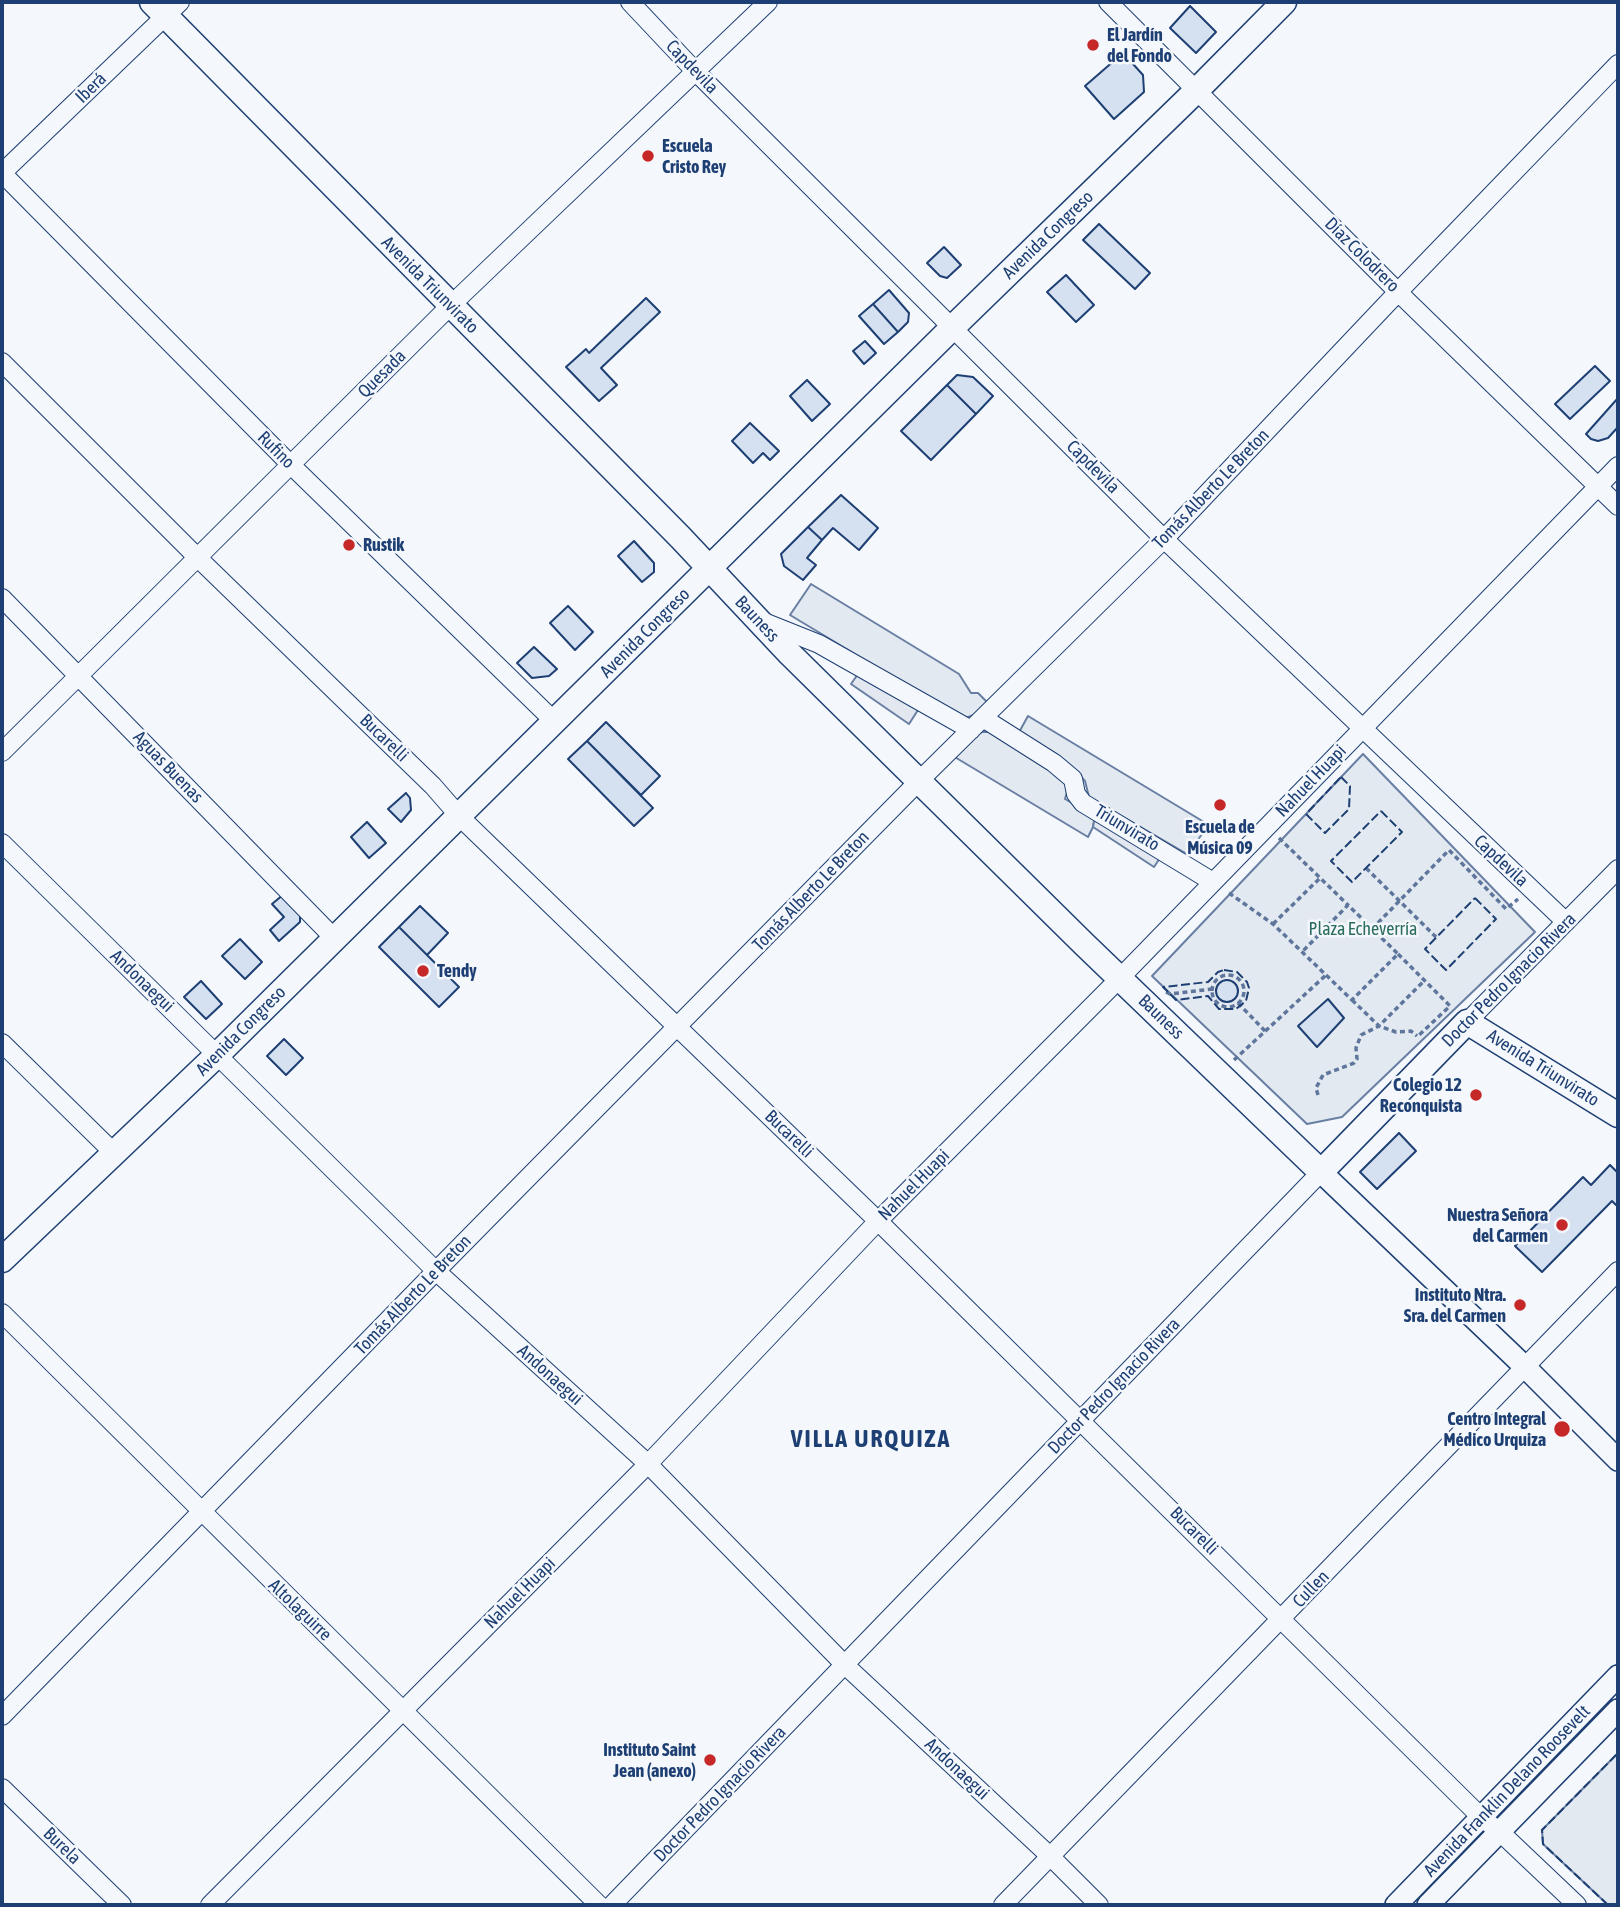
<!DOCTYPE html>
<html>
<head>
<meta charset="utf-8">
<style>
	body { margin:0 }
	#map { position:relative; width:1620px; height:1907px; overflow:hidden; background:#f4f7fb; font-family:"Asap Condensed",sans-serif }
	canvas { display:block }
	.frame { position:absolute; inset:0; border:4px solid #1d3f73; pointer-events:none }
</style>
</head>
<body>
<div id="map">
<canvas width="1620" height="1907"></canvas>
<div class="frame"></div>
</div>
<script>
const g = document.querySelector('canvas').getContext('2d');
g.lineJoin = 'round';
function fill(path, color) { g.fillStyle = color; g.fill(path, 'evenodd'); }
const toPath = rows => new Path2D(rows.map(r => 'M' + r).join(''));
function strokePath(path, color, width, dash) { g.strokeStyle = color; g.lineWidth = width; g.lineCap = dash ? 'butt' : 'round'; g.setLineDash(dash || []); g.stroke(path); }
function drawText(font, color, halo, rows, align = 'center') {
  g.font = font + ' "Asap Condensed",sans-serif'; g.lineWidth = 5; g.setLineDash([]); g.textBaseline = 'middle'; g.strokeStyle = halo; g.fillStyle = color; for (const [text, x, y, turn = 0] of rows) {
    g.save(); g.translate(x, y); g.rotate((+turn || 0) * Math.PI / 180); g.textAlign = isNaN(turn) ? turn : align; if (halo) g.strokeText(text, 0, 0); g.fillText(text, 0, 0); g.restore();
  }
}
const green = toPath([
	[811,584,959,674,971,693,978,693,987,702,979,713,963,719,790,615,811,584],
	[1028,716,1209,825,1187,854,1089,797,1085,781,1070,765,1018,734,1028,716],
	[982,732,991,732,1067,781,1069,785,1065,799,1095,816,1093,827,1088,837,953,756,972,736,982,732],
	[1363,754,1535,932,1342,1117,1307,1124,1152,976,1363,754],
	[1618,1753,1618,1904,1608,1905,1543,1844,1542,1830,1618,1753]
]);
const parking = toPath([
	[858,674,918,710,909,724,851,684,858,674],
	[1095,816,1160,858,1154,867,1093,827,1095,816]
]);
const building = toPath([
	[1190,6,1216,32,1196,53,1170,28,1190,6],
	[1123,53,1143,75,1144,92,1114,119,1085,86,1123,53],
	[1099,224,1150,273,1135,289,1083,240,1099,224],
	[944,247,961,265,947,278,940,276,927,263,944,247],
	[1066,275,1094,305,1076,322,1047,292,1066,275],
	[889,290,909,313,908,322,898,332,873,304,889,290],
	[646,298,660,312,601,368,617,385,599,401,566,367,586,349,589,353,646,298],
	[873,304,898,332,884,344,859,316,873,304],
	[865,341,876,353,864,364,853,351,865,341],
	[1595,366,1610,381,1570,419,1555,404,1595,366],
	[957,375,973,377,993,396,976,414,947,385,957,375],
	[807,380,830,404,812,421,790,396,807,380],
	[947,385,976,414,931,460,901,431,947,385],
	[1618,398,1618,427,1608,438,1598,441,1591,439,1586,434,1618,398],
	[750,423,779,451,770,460,763,453,753,463,732,441,750,423],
	[841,495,878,528,859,550,833,528,822,540,808,527,841,495],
	[808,527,822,540,807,558,816,565,803,580,784,566,781,554,808,527],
	[634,541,654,563,654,572,642,582,618,556,634,541],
	[568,606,593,632,575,650,550,623,568,606],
	[534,647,557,669,549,676,532,678,517,663,534,647],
	[606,722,660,776,641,795,587,741,606,722],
	[587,741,653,808,634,826,568,759,587,741],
	[406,793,410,798,411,810,401,822,388,809,406,793],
	[367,822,386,843,369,858,351,837,367,822],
	[284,894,300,913,300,922,279,941,270,930,284,917,272,904,284,894],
	[420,906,448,933,427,955,399,927,420,906],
	[399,927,459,987,439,1007,379,947,399,927],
	[240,939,262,962,245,979,222,956,240,939],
	'1216 991a11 11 0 1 1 22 0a11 11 0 1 1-22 0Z',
	[201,981,222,1004,206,1019,184,997,201,981],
	[1328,999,1344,1018,1317,1047,1298,1026,1328,999],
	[284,1039,303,1058,286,1075,267,1056,284,1039],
	[1399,1133,1416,1151,1377,1189,1360,1172,1399,1133],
	[1610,1165,1618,1173,1618,1203,1616,1205,1612,1201,1542,1272,1515,1246,1583,1177,1591,1185,1610,1165]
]);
const path = toPath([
	[1279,838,1348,905],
	[1366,868,1436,937],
	[1229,893,1273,924,1352,1000,1398,954,1348,905,1302,952],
	[1273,924,1320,878],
	[1372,929,1449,850,1506,909,1518,899],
	[1398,954,1450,1006,1417,1037],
	'1212 991a16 16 0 1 1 32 0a16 16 0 1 1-32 0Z',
	[1166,992,1170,994,1212,989],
	[1352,1000,1379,1026,1396,1032,1411,1031,1417,1036],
	[1238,1003,1266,1032],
	[1234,1060,1326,975],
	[1318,1095,1316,1088,1323,1075,1354,1063,1357,1059,1356,1048,1361,1035,1379,1026,1425,980]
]);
const minor = toPath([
	[630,2,695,71,1164,539,1566,922],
	[1108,2,1398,292,1618,506],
	[2,173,290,464,555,722],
	[2,173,180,2],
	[2,362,197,557,433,786,460,817,878,1221,1482,1818,1500,1832,1577,1905],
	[2,598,334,938],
	[764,622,819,644,971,730],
	[983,718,1054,763,1073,779,1076,794,1083,803,1213,882],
	[2,752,450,306,768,2],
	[2,843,436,1271,648,1464,845,1665,1051,1857,1099,1905],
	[1467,1022,1618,869],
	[2,1043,114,1153],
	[2,1313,599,1905],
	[2,1716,436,1271,920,780,1164,539,1398,292,1618,64],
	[2,1788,122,1905],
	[210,1905,648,1464,878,1221,1120,978,1618,466],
	[612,1905,1321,1172],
	[1003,1905,1618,1271]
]);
const tertiary = toPath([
	[1321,1172,1524,1366,1618,1460],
	[1396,1905,1618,1676],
	[1428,1905,1618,1710]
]);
const secondary = toPath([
	[152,2,681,538,790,654,1085,945,1321,1172,1467,1022,1618,1115],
	[2,1260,218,1054,953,327,1197,90,1284,2]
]);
const fence = toPath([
	[1341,777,1350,786,1349,809,1325,833,1306,814,1341,777],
	[1381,811,1402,832,1352,882,1331,861,1381,811],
	[1475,898,1496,919,1446,970,1425,949,1475,898],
	[1224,970,1237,972,1247,982,1249,988,1246,1001,1236,1009,1219,1009,1208,996,1176,1000,1163,987,1208,982,1218,972,1224,970],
	[1608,1905,1543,1844,1542,1830,1618,1753],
	[1617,1905,1618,1904]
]);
const markers = [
	[1093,45,7,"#c62828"],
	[648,156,7,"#c62828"],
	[349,545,7,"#c62828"],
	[1220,805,7,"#c62828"],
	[423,971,7,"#c62828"],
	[1476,1095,7,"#c62828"],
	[1562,1225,7,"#c62828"],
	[1520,1305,7,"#c62828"],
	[1562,1429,9,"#c62828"],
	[710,1760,7,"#c62828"]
];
const poiNames = [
	["El Jardín",1107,35,"left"],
	["del Fondo",1107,56,"left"],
	["Escuela",662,146,"left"],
	["Cristo Rey",662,167,"left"],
	["Rustik",363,545,"left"],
	["Escuela de",1220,827,"center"],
	["Música 09",1220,848,"center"],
	["Tendy",437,971,"left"],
	["Colegio 12",1462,1085],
	["Reconquista",1462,1106],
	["Nuestra Señora",1548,1215],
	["del Carmen",1548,1236],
	["Instituto Ntra.",1506,1295],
	["Sra. del Carmen",1506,1316],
	["Centro Integral",1546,1419],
	["Médico Urquiza",1546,1440],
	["Instituto Saint",696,1750],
	["Jean (anexo)",696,1771]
];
const streetNames = [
	["Capdevila",692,67,46],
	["Iberá",91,88,-44],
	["Avenida Congreso",1048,235,-44],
	["Díaz Colodrero",1362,255,45],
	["Avenida Triunvirato",430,285,45],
	["Quesada",382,374,-45],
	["Rufino",276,450,45],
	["Capdevila",1093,467,45],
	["Tomás Alberto Le Breton",1211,489,-46],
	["Bauness",757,619,47],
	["Avenida Congreso",645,633,-45],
	["Bucarelli",384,738,44],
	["Aguas Buenas",168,767,46],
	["Nahuel Huapi",1311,781,-46],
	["Triunvirato",1127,828,31],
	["Capdevila",1501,861,43],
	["Tomás Alberto Le Breton",811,891,-46],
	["Doctor Pedro Ignacio Rivera",1509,980,-45],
	["Andonaegui",142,981,44],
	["Bauness",1161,1017,44],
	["Avenida Congreso",241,1031,-45],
	["Avenida Triunvirato",1543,1068,32],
	["Bucarelli",789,1134,44],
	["Nahuel Huapi",914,1185,-45],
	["Tomás Alberto Le Breton",413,1295,-46],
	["Andonaegui",550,1375,42],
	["Doctor Pedro Ignacio Rivera",1114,1386,-46],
	["Bucarelli",1194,1531,45],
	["Cullen",1311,1589,-46],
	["Nahuel Huapi",520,1593,-45],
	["Altolaguirre",300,1610,44],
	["Andonaegui",957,1769,43],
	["Avenida Franklin Delano Roosevelt",1507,1791,-46],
	["Doctor Pedro Ignacio Rivera",720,1794,-46],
	["Burela",62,1846,44]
];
const parkNames = [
	["Plaza Echeverría",1363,929]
];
const districtNames = [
	["VILLA URQUIZA",871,1439]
];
fill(green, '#e3e9f0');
strokePath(green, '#687fa3', 2);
fill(parking, '#e3e8f0');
strokePath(parking, '#687fa3', 2);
fill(building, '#d5e0f0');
strokePath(building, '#1d3f73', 2);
strokePath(minor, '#1d3f73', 20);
strokePath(tertiary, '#1d3f73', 24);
strokePath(secondary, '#1d3f73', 27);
strokePath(path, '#5e769c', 3.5, [5, 3.5]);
strokePath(minor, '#f4f7fb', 18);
strokePath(tertiary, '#f4f7fb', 21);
strokePath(secondary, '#f4f7fb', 24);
strokePath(fence, '#1d3f73', 2, [9, 3.5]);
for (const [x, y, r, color] of markers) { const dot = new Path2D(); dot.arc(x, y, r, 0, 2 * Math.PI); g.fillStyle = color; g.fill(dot); strokePath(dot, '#f4f7fb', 2.5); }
drawText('bold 18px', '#1d3f73', '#f4f7fb', poiNames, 'right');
drawText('18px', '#1d3f73', '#f4f7fb', streetNames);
drawText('18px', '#2c6c60', '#f4f7fb', parkNames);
g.letterSpacing = '2px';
drawText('bold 24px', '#1d3f73', '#f4f7fb', districtNames);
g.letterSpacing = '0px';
</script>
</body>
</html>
